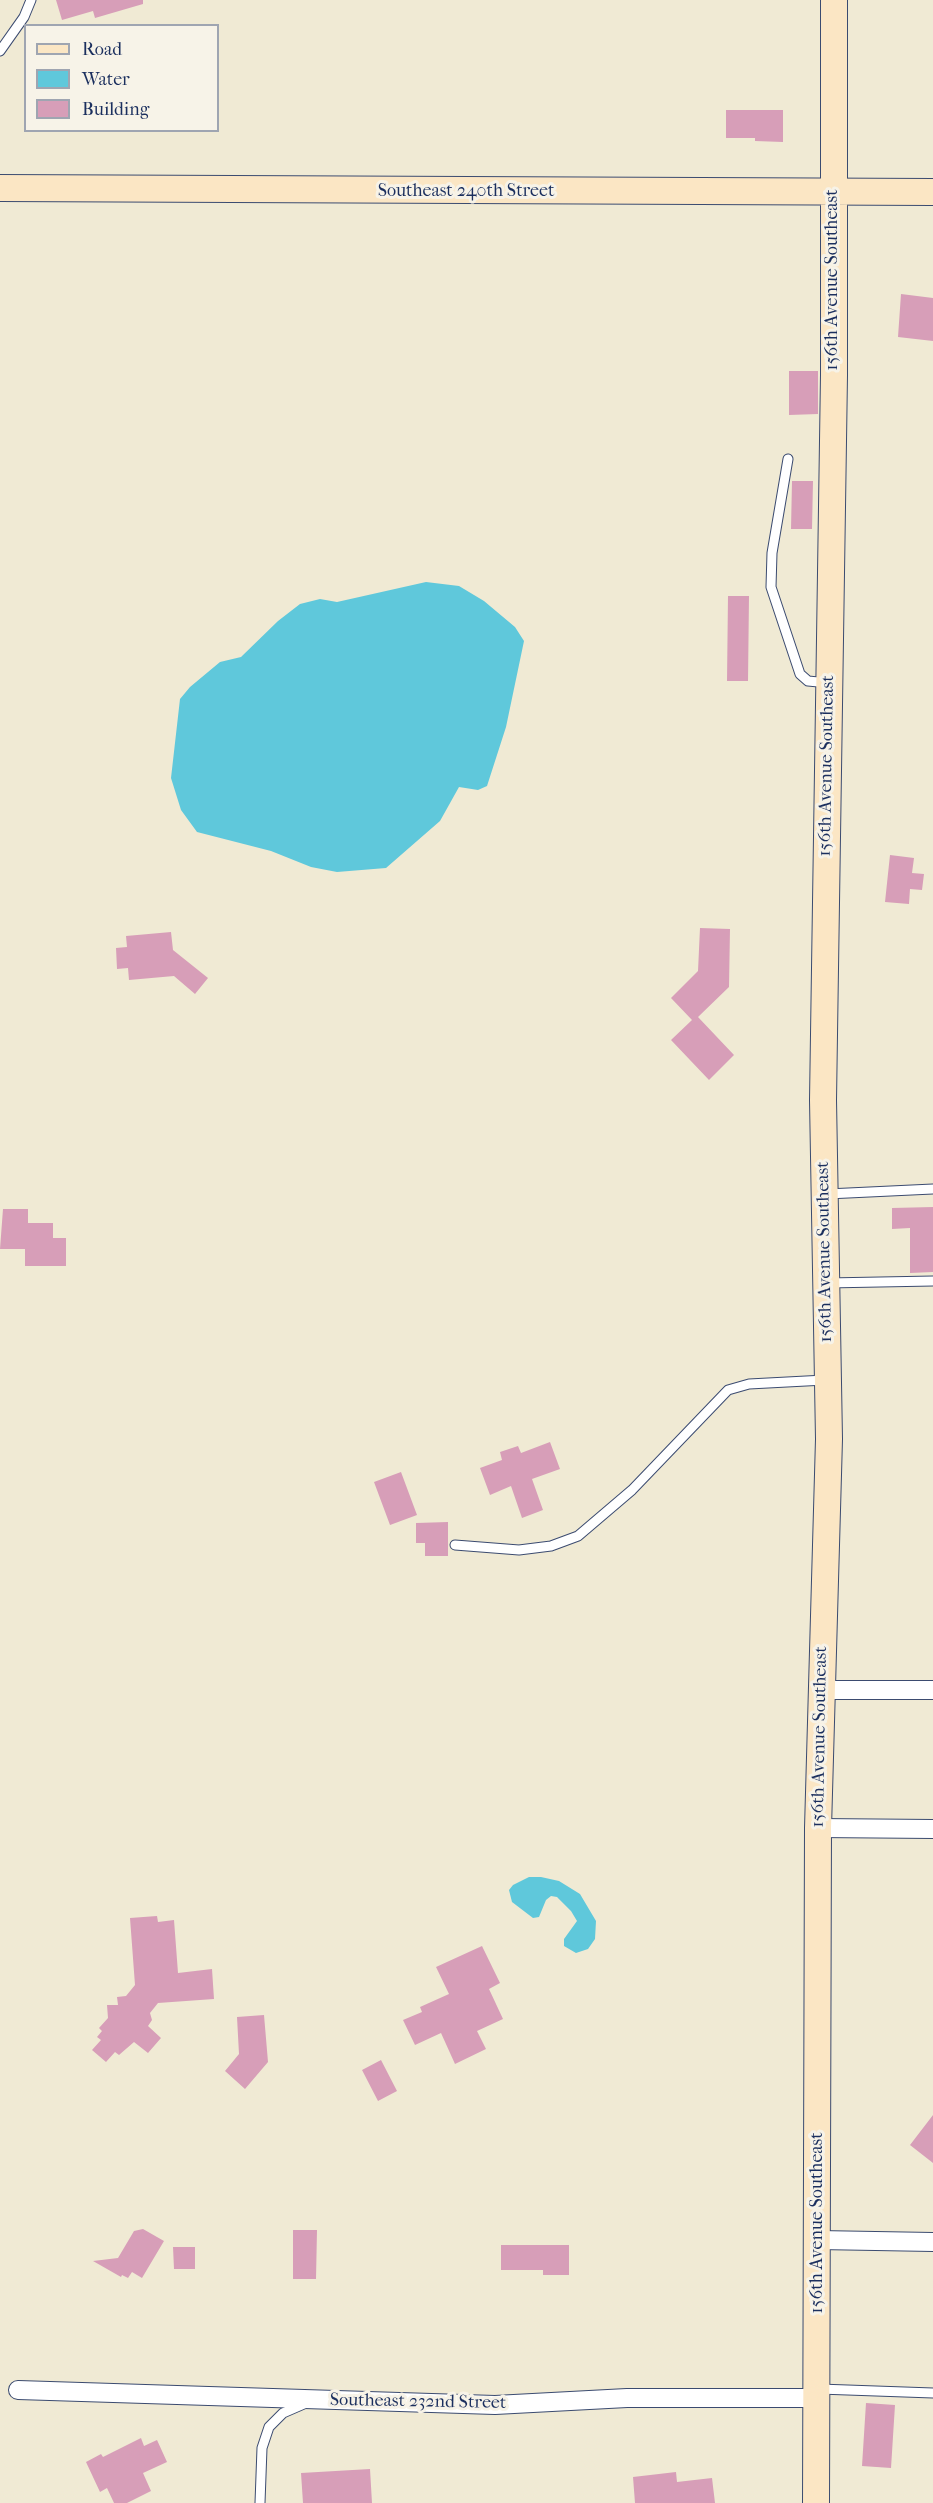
<!DOCTYPE html>
<html>
<head>
<meta charset="utf-8">
<style>
	body { margin:0 }
	#map { position:relative; width:933px; height:2503px; overflow:hidden; background:#f0ead4; font-family:"IM FELL French Canon",serif }
	canvas { display:block }
	.legend { position:absolute; left:24px; top:24px; width:195px; height:108px; box-sizing:border-box; background:#f7f3e8; border:2px solid #9fa5b1; margin:0; padding:8px 10px; list-style:none; font-size:18px; color:#1b2f5e }
	.legend li { display:flex; align-items:center; gap:12px; height:30px }
	.legend b { width:30px; border:2px solid #9fa5b1 }
</style>
</head>
<body>
<div id="map">
<canvas width="933" height="2503"></canvas>
<ul class="legend">
<li><b style="height:8px;background:#fbe6c4"></b>Road</li>
<li><b style="height:16px;background:#5fc8db"></b>Water</li>
<li><b style="height:16px;background:#d79eb8"></b>Building</li>
</ul>
</div>
<script>
const g = document.querySelector('canvas').getContext('2d');
g.lineJoin = 'round';
function fill(path, color) { g.fillStyle = color; g.fill(path, 'evenodd'); }
const toPath = rows => new Path2D(rows.map(r => 'M' + r).join(''));
function strokePath(path, color, width, dash) { g.strokeStyle = color; g.lineWidth = width; g.lineCap = dash ? 'butt' : 'round'; g.setLineDash(dash || []); g.stroke(path); }
function drawText(font, color, halo, rows, align = 'center') {
  g.font = font + ' "IM FELL French Canon",serif'; g.lineWidth = 6; g.setLineDash([]); g.textBaseline = 'middle'; g.strokeStyle = halo; g.fillStyle = color; for (const [text, x, y, turn = 0] of rows) {
    g.save(); g.translate(x, y); g.rotate((+turn || 0) * Math.PI / 180); g.textAlign = isNaN(turn) ? turn : align; if (halo) g.strokeText(text, 0, 0); g.fillText(text, 0, 0); g.restore();
  }
}
const water = toPath([
	[426,582,459,586,484,601,515,627,524,641,506,727,487,786,478,790,459,787,440,821,386,868,337,872,311,867,271,851,197,832,181,810,171,778,180,699,190,687,220,662,241,657,278,621,300,604,320,599,337,602],
	[529,1877,541,1877,559,1881,580,1894,596,1921,595,1939,588,1949,576,1953,564,1946,564,1939,577,1921,571,1911,557,1897,551,1896,546,1900,539,1917,533,1918,512,1902,509,1890,513,1885]
]);
const building = toPath([
	[56,0,143,0,143,4,95,18,93,11,62,20],
	[726,110,783,110,783,142,755,141,755,138,726,138],
	[901,294,933,298,933,341,898,337],
	[789,371,818,371,818,414,789,415],
	[792,481,813,481,812,529,791,529],
	[728,596,749,596,748,681,727,681],
	[890,855,914,858,912,873,924,874,922,890,910,889,909,904,885,902],
	[700,928,730,929,729,987,698,1017,734,1055,709,1080,671,1040,692,1020,671,998,698,971],
	[171,932,173,950,208,978,195,994,174,976,129,980,128,968,117,969,116,948,127,947,126,936],
	[933,1207,933,1272,910,1273,910,1228,892,1229,892,1208],
	[3,1209,28,1209,28,1223,53,1223,53,1238,66,1238,66,1266,25,1266,25,1249,0,1249],
	[550,1442,560,1469,532,1479,543,1510,522,1518,511,1486,490,1495,480,1468,502,1460,500,1452,518,1446,521,1453],
	[401,1472,417,1515,390,1525,374,1482],
	[448,1522,448,1556,425,1556,425,1543,416,1543,416,1523],
	[157,1916,158,1922,174,1920,178,1973,212,1969,214,1999,158,2003,150,2013,152,2020,148,2026,161,2038,148,2053,134,2042,119,2055,115,2052,106,2062,92,2050,101,2040,97,2037,102,2031,99,2028,108,2018,107,2005,118,2005,117,1997,126,1996,135,1985,130,1918],
	[482,1946,500,1983,489,1989,503,2019,477,2031,486,2049,455,2064,441,2033,415,2045,403,2020,422,2012,420,2007,449,1994,436,1967],
	[264,2015,268,2062,245,2089,225,2071,239,2054,237,2017],
	[381,2060,397,2091,378,2101,362,2070],
	[933,2115,933,2163,910,2145],
	[143,2229,164,2241,142,2278,132,2272,128,2278,122,2275,121,2277,93,2261,118,2258,134,2231],
	[293,2230,317,2230,316,2279,293,2279],
	[501,2245,569,2245,569,2275,543,2275,543,2270,501,2270],
	[173,2247,195,2247,195,2269,174,2269],
	[866,2403,895,2405,891,2468,862,2466],
	[141,2438,144,2446,157,2440,167,2462,143,2473,151,2491,127,2503,114,2503,107,2488,100,2492,86,2462,101,2454,103,2457],
	[370,2469,372,2503,303,2503,301,2473],
	[676,2472,677,2482,712,2478,715,2503,635,2503,633,2477]
]);
const lane = toPath([
	[0,51,24,17,31,0],
	[788,459,772,553,771,587,800,674,808,681,829,683],
	[827,1194,933,1189],
	[827,1283,933,1281],
	[455,1545,519,1550,551,1546,578,1536,632,1490,728,1390,749,1384,825,1380],
	[819,2389,933,2393],
	[260,2503,262,2448,269,2427,283,2413,306,2403]
]);
const street = toPath([
	[821,1690,933,1690],
	[818,1828,933,1829],
	[818,2240,933,2242],
	[18,2390,495,2405,627,2398,817,2398]
]);
const secondary = toPath([
	[0,188,933,192],
	[816,2503,818,1828,829,1439,823,1100,834,375,834,0]
]);
const streetNames = [
	["Southeast 240th Street",466,192],
	["156th Avenue Southeast",833,280,-90],
	["156th Avenue Southeast",827,766,-89],
	["156th Avenue Southeast",825,1252,-91],
	["156th Avenue Southeast",820,1737,-89],
	["156th Avenue Southeast",818,2223,-90],
	["Southeast 232nd Street",418,2402,1]
];
fill(water, '#5fc8db');
fill(building, '#d79eb8');
strokePath(lane, '#3b4b70', 11);
strokePath(street, '#3b4b70', 20);
strokePath(secondary, '#3b4b70', 28);
strokePath(lane, '#fff', 9);
strokePath(street, '#fff', 18);
strokePath(secondary, '#fbe6c4', 26);
drawText('18px', '#1b2f5e', '#f7f3e8', streetNames);
</script>
</body>
</html>
